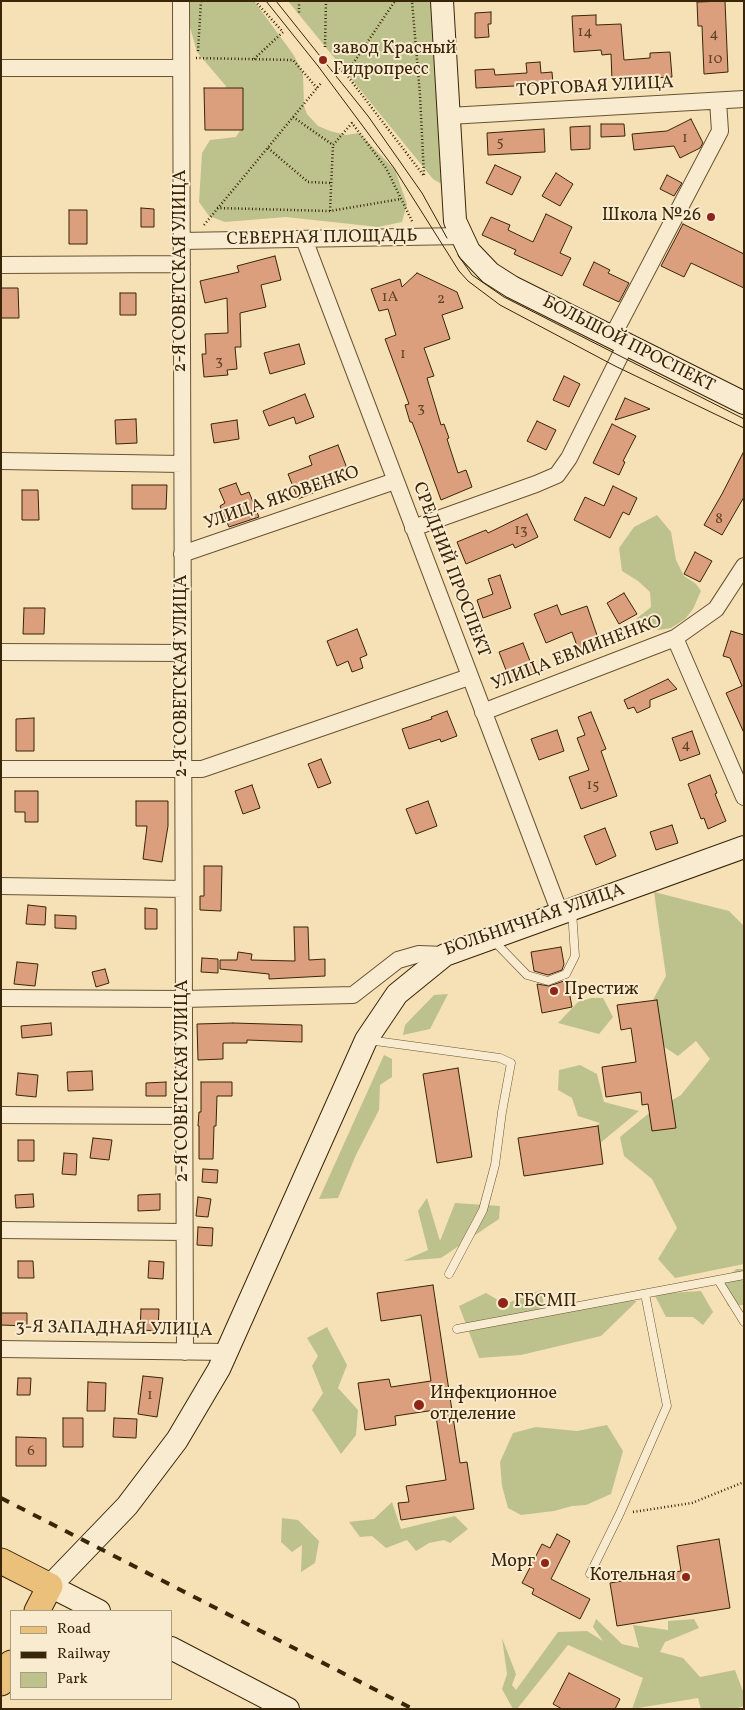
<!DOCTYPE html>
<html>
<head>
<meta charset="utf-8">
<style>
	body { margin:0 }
	#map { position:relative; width:745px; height:1710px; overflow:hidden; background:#f6e0b5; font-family:Vollkorn,serif }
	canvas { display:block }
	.frame { position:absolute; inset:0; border:2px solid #392508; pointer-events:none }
	.legend { position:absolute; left:10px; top:1610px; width:162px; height:90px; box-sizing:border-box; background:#f9ebcf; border:1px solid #ac9c7f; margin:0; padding:6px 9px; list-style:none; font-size:15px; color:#392508 }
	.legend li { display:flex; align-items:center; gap:10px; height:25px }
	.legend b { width:25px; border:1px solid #ac9c7f }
</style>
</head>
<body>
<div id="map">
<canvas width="745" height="1710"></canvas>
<div class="frame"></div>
<ul class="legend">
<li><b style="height:6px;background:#ebc07a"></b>Road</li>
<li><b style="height:6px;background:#392508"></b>Railway</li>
<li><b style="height:14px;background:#bdc28d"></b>Park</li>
</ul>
</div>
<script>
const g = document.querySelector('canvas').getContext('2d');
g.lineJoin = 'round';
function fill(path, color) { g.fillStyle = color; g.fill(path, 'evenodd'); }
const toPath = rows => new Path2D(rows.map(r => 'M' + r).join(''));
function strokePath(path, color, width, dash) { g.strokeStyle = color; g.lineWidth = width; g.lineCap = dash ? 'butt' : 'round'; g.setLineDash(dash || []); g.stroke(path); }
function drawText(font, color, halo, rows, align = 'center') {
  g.font = font + ' Vollkorn,serif'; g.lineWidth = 4; g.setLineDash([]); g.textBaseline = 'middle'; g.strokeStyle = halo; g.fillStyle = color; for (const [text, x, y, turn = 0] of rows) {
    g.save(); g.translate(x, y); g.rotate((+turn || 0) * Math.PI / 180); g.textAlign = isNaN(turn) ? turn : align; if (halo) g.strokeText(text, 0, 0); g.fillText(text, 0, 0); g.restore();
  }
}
const green = toPath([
	[190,1,254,1,293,54,303,73,304,106,307,114,318,126,330,131,346,135,359,133,395,170,407,204,402,222,378,227,286,217,225,222,209,216,199,202,202,153,210,140,236,137,241,129,238,109,225,85,197,52,190,27],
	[288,1,437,1,445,186,433,179],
	[657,515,671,532,676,560,684,576,696,584,701,591,693,609,685,619,671,628,658,630,644,628,636,619,651,607,650,592,638,581,622,571,619,548,634,527],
	[654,892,729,911,744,926,744,1264,675,1278,658,1259,677,1228,652,1179,624,1156,620,1137,648,1114,681,1095,710,1059,696,1041,678,1056,637,1029,666,976],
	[448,994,430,1029,403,1035,405,1025,434,995],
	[591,998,603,998,613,1017,599,1034,558,1023,578,1002],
	[384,1055,392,1059,392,1077,380,1085,379,1110,356,1155,338,1198,319,1199],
	[580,1065,597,1074,604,1102,639,1111,599,1144,585,1135,600,1123,578,1116,572,1098,558,1090,559,1070],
	[427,1198,440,1241,455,1203,500,1206,499,1219,441,1258,403,1261,428,1250,418,1211],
	[736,1269,744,1269,744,1305,728,1306,721,1285],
	[541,1290,545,1310,574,1302,637,1301,601,1336,521,1355,479,1358,459,1306,486,1293,505,1304],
	[701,1291,713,1312,703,1325,693,1317,666,1317,654,1294],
	[327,1327,347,1365,338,1388,358,1410,356,1435,341,1454,312,1410,323,1393,312,1366,318,1356,307,1338],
	[607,1425,623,1451,611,1494,586,1505,572,1506,554,1511,521,1515,508,1508,502,1486,500,1462,513,1433,536,1427,577,1431],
	[392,1502,401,1529,455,1516,468,1529,450,1543,444,1540,429,1543,416,1551,407,1540,386,1548,372,1536,360,1537,349,1522,374,1519],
	[282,1518,298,1520,319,1541,315,1563,301,1572,302,1545,292,1552,281,1542],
	[596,1619,622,1644,639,1648,633,1625,668,1630,668,1621,694,1619,699,1628,665,1642,660,1652,683,1658,700,1677,735,1670,744,1694,744,1706,735,1709,701,1709,698,1698,632,1709,643,1678,568,1645,517,1709,513,1709,502,1689,507,1674,502,1638,516,1674,512,1685,516,1690,558,1632,587,1631,603,1641,593,1627]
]);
const building = toPath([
	[725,1,728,72,704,74,702,26,698,26,697,2,725,1],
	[491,12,491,24,488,24,489,37,475,38,475,13,491,12],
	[596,15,596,25,621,24,624,60,650,58,650,53,670,52,672,77,612,80,611,54,602,55,601,50,574,52,572,16,596,15],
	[540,62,541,73,552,72,553,84,476,88,475,70,494,69,495,75,527,73,526,63,540,62],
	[204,88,243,88,243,130,205,130,204,88],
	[691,119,703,143,700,148,680,158,674,146,634,150,632,134,667,131,691,119],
	[601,124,624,124,625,136,601,137,601,124],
	[590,126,590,149,571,150,570,127,590,126],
	[544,129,545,152,488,155,487,133,544,129],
	[495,165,521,177,512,195,486,183,495,165],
	[556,173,573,184,560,206,542,196,556,173],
	[667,175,682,183,674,196,660,189,667,175],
	[141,208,154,209,154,227,141,227,141,208],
	[69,210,87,210,87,244,69,244,69,210],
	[546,214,572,227,560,253,571,258,562,276,514,254,516,250,482,235,491,217,510,225,508,230,533,242,546,214],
	[683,224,744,254,744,288,691,263,684,277,661,266,683,224],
	[275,256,281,280,261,285,266,307,240,313,241,347,235,347,237,369,227,370,228,375,204,377,202,354,206,354,205,334,228,333,227,298,205,303,200,281,239,272,237,266,275,256],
	[594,262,610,270,608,273,629,283,619,302,583,285,594,262],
	[417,273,457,292,463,308,442,315,450,339,424,348,434,376,427,378,441,425,444,424,449,438,447,439,458,473,466,470,472,487,441,500,422,448,412,422,410,422,405,405,409,404,385,339,396,335,388,309,379,311,371,289,400,279,402,287,417,273],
	[1,288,18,288,19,318,1,318,1,288],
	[120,293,136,293,136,315,120,315,120,293],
	[299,344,305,364,270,374,264,353,299,344],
	[564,376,580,384,569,407,553,400,564,376],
	[305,394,314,417,296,424,294,417,269,426,263,411,305,394],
	[625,398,650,409,615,420,625,398],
	[136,419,137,443,116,444,115,420,136,419],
	[237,420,239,439,214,443,211,424,237,420],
	[537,421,556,430,546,450,527,441,537,421],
	[612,424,636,436,623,461,625,462,619,475,593,463,612,424],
	[338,445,350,476,317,488,318,491,298,499,288,474,312,465,309,456,338,445],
	[744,451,744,497,722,535,704,525,722,494,744,451],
	[236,483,241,495,249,492,259,517,229,527,220,506,225,503,219,489,236,483],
	[132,485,167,485,166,509,132,509,132,485],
	[613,486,637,498,629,515,623,512,610,538,574,520,585,497,604,506,613,486],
	[22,490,38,490,39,520,22,520,22,490],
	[527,514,538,537,515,548,513,544,466,564,457,542,486,530,488,533,527,514],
	[695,552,712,561,700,582,684,574,695,552],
	[500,575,511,608,483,618,477,600,493,594,488,579,500,575],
	[624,593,637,614,619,624,607,603,624,593],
	[557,605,561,615,587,606,601,647,580,654,572,632,546,643,534,614,557,605],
	[24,608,45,608,44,634,23,634,24,608],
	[357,629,367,655,360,658,363,668,352,672,348,661,337,666,327,641,357,629],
	[731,631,744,635,744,733,726,693,742,686,730,658,723,656,731,631],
	[523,643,535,674,511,683,499,652,523,643],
	[668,679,677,689,650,700,650,707,637,713,634,707,628,709,624,700,668,679],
	[447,711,457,736,441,742,440,739,409,749,402,729,432,719,431,717,447,711],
	[591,712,606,749,601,751,617,796,581,809,569,777,589,770,577,738,585,735,578,717,591,712],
	[34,718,34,751,16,751,16,719,34,718],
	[557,730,564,751,539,760,531,739,557,730],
	[692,731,700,754,680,761,672,738,692,731],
	[321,759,331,783,318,788,308,764,321,759],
	[710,775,717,793,715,794,726,821,708,829,704,818,701,819,688,784,710,775],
	[252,785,260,808,243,814,235,791,252,785],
	[15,791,38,791,38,822,25,822,25,812,15,812,15,791],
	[136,801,168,801,168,826,162,862,143,859,147,826,136,826,136,801],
	[428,801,437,826,416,834,406,809,428,801],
	[672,825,678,843,656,850,650,832,672,825],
	[605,828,616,856,596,865,584,836,605,828],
	[204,866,222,866,221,911,200,910,200,896,204,896,204,866],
	[28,905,46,907,45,925,26,924,28,905],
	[145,908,157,909,157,929,145,929,145,908],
	[55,915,76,916,76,929,55,928,55,915],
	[294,927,308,927,309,960,325,959,325,976,269,979,269,974,220,969,220,960,237,960,238,952,252,954,251,960,295,961,294,927],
	[561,947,564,964,562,970,548,975,534,971,531,952,561,947],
	[202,958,218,959,218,973,201,972,202,958],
	[17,962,38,964,35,986,14,984,17,962],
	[105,969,109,983,96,987,92,972,105,969],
	[567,980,572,1007,542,1013,537,984,549,986,567,980],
	[657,1000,676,1128,652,1131,648,1104,642,1105,641,1092,606,1097,602,1067,636,1062,631,1028,621,1030,617,1005,657,1000],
	[51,1023,52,1035,22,1038,21,1026,51,1023],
	[233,1023,302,1025,302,1042,247,1040,247,1043,223,1043,223,1059,198,1060,197,1024,233,1023],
	[458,1068,472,1157,437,1163,423,1074,458,1068],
	[92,1071,93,1090,68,1091,67,1072,92,1071],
	[18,1073,38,1075,36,1097,16,1095,18,1073],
	[166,1082,166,1096,146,1096,146,1083,166,1082],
	[201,1082,232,1082,232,1096,217,1096,216,1126,214,1126,213,1159,199,1159,199,1126,198,1126,199,1112,201,1112,201,1082],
	[598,1126,603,1164,524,1176,518,1138,598,1126],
	[93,1138,112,1140,109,1160,90,1158,93,1138],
	[18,1140,34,1140,34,1161,18,1161,18,1140],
	[64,1153,77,1154,76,1175,62,1174,64,1153],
	[203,1169,218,1170,217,1183,202,1182,203,1169],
	[33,1194,34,1207,16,1208,15,1195,33,1194],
	[160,1194,160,1210,138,1211,138,1195,160,1194],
	[198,1197,211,1199,208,1217,196,1216,198,1197],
	[198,1227,213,1228,212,1246,197,1245,198,1227],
	[18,1261,33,1261,34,1278,18,1278,18,1261],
	[149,1261,164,1262,163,1279,148,1278,149,1261],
	[433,1285,460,1463,467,1462,474,1509,401,1520,398,1503,409,1502,406,1486,446,1480,435,1410,395,1416,396,1425,365,1430,358,1383,389,1379,391,1387,431,1381,421,1315,381,1321,377,1293,433,1285],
	[141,1309,159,1309,158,1331,140,1330,141,1309],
	[1,1313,27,1313,27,1326,1,1325,1,1313],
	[143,1376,163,1378,157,1417,138,1414,143,1376],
	[18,1378,31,1378,30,1395,17,1395,18,1378],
	[88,1382,106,1383,105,1411,87,1411,88,1382],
	[63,1418,83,1418,83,1447,63,1447,63,1418],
	[114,1418,137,1419,136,1438,113,1437,114,1418],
	[16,1437,46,1438,46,1466,16,1466,16,1437],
	[557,1534,570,1541,551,1579,590,1599,580,1619,532,1594,534,1589,522,1583,542,1544,550,1548,557,1534],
	[719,1539,730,1608,617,1626,610,1583,681,1571,677,1546,719,1539],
	[569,1673,620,1699,615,1709,562,1709,553,1704,569,1673]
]);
const path = toPath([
	[299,1,299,15],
	[325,47,326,1],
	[198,51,201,1],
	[196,58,293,60,317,88],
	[254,59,283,32,255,1],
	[336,67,346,74,395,1],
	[346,74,424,176,420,95,412,1],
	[293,117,333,145,352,123,386,168,413,223],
	[268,148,308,182,331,183],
	[217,208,330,211,401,199],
	[330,211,333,145],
	[204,225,322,82],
	[633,1512,692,1503,744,1482]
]);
const service = toPath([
	[493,940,527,975,548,981,566,974,575,956,572,911],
	[368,1040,500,1058,511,1063,502,1112,495,1165,483,1210,449,1274],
	[718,1280,744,1322],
	[457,1329,744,1275],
	[590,1574,620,1513,667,1406,645,1294]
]);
const minor = toPath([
	[181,1,185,1352],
	[1,68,181,68],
	[449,116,744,99],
	[304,239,560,913],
	[182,241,462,236],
	[1,265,182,264],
	[612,337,720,131,718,101],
	[1,461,182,464],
	[413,528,536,484,557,475,569,458,626,344],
	[182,554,395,481],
	[675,638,744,797],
	[1,652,183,653],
	[483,712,675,638,716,609,744,566],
	[1,769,202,769,469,677],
	[1,886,183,889],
	[1,998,184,999,353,995,398,960,419,954,445,955],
	[1,1115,184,1116],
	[1,1230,184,1232],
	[1,1349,227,1352]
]);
const secondary = toPath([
	[442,1,455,221,469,251,490,273,512,287,744,403],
	[99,1611,50,1586,127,1506,177,1440,219,1369,366,1040,397,994,445,955,744,847],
	[171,1648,288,1709]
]);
const primary = toPath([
	[1,1561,50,1586,37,1611],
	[1,1683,11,1663]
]);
const tram = toPath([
	[266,1,318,66,394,168,459,271,468,281,500,305,615,366,744,428],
	[276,1,368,116,422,193,447,238],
	[458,255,472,275,504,297,744,419]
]);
const rail = toPath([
	[1,1498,413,1709]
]);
const markers = [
	[323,60,5,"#8f2418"],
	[711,217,5,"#8f2418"],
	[554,991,5,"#8f2418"],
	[503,1303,6,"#8f2418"],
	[419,1405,6,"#8f2418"],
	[545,1563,5,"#8f2418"],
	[686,1577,5,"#8f2418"]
];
const numberNames = [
	["14",585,33],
	["4",714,35],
	["10",715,60],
	["1",685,139],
	["5",500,143],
	["1А",390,298],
	["2",441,300],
	["1",403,355],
	["3",219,362],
	["3",421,409],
	["8",719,520],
	["13",521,531],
	["4",686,746],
	["15",593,786],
	["1",150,1396],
	["6",31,1452]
];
const poiNames = [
	["завод Красный",333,50],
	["Гидропресс",333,71],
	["Школа №26",701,217,"right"],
	["Престиж",564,991],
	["ГБСМП",514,1303],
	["Инфекционное",430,1395],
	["отделение",430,1416],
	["Морг",535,1563,"right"],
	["Котельная",676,1577,"right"]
];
const streetNames = [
	["ТОРГОВАЯ УЛИЦА",595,88,-3],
	["СЕВЕРНАЯ ПЛОЩАДЬ",322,239,-1],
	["2-Я СОВЕТСКАЯ УЛИЦА",182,271,-90],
	["БОЛЬШОЙ ПРОСПЕКТ",628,345,27],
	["УЛИЦА ЯКОВЕНКО",282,499,-19],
	["СРЕДНИЙ ПРОСПЕКТ",450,570,69],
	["УЛИЦА ЕВМИНЕНКО",577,654,-21],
	["2-Я СОВЕТСКАЯ УЛИЦА",183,676,-90],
	["БОЛЬНИЧНАЯ УЛИЦА",535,921,-19],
	["2-Я СОВЕТСКАЯ УЛИЦА",184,1081,-90],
	["3-Я ЗАПАДНАЯ УЛИЦА",114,1330,1]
];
fill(green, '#bdc28d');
fill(building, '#db9f7d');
strokePath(building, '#392508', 1);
strokePath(service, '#685433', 9);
strokePath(minor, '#685433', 18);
strokePath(secondary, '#392508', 24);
strokePath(primary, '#392508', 27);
strokePath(path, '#392508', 2.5, [1, 2.5]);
strokePath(service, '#f9ebcf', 8);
strokePath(minor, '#f9ebcf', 16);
strokePath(secondary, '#f9ebcf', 22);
strokePath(primary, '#ebc07a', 25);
strokePath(tram, '#392508', 1);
strokePath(rail, '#392508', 4, [9, 9]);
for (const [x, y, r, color] of markers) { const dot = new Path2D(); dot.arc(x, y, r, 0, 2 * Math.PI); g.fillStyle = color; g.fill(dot); strokePath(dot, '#f9ebcf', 2); }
drawText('15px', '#624425', null, numberNames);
drawText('18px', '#392508', '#f9ebcf', poiNames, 'left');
drawText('18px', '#392508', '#f9ebcf', streetNames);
</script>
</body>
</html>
